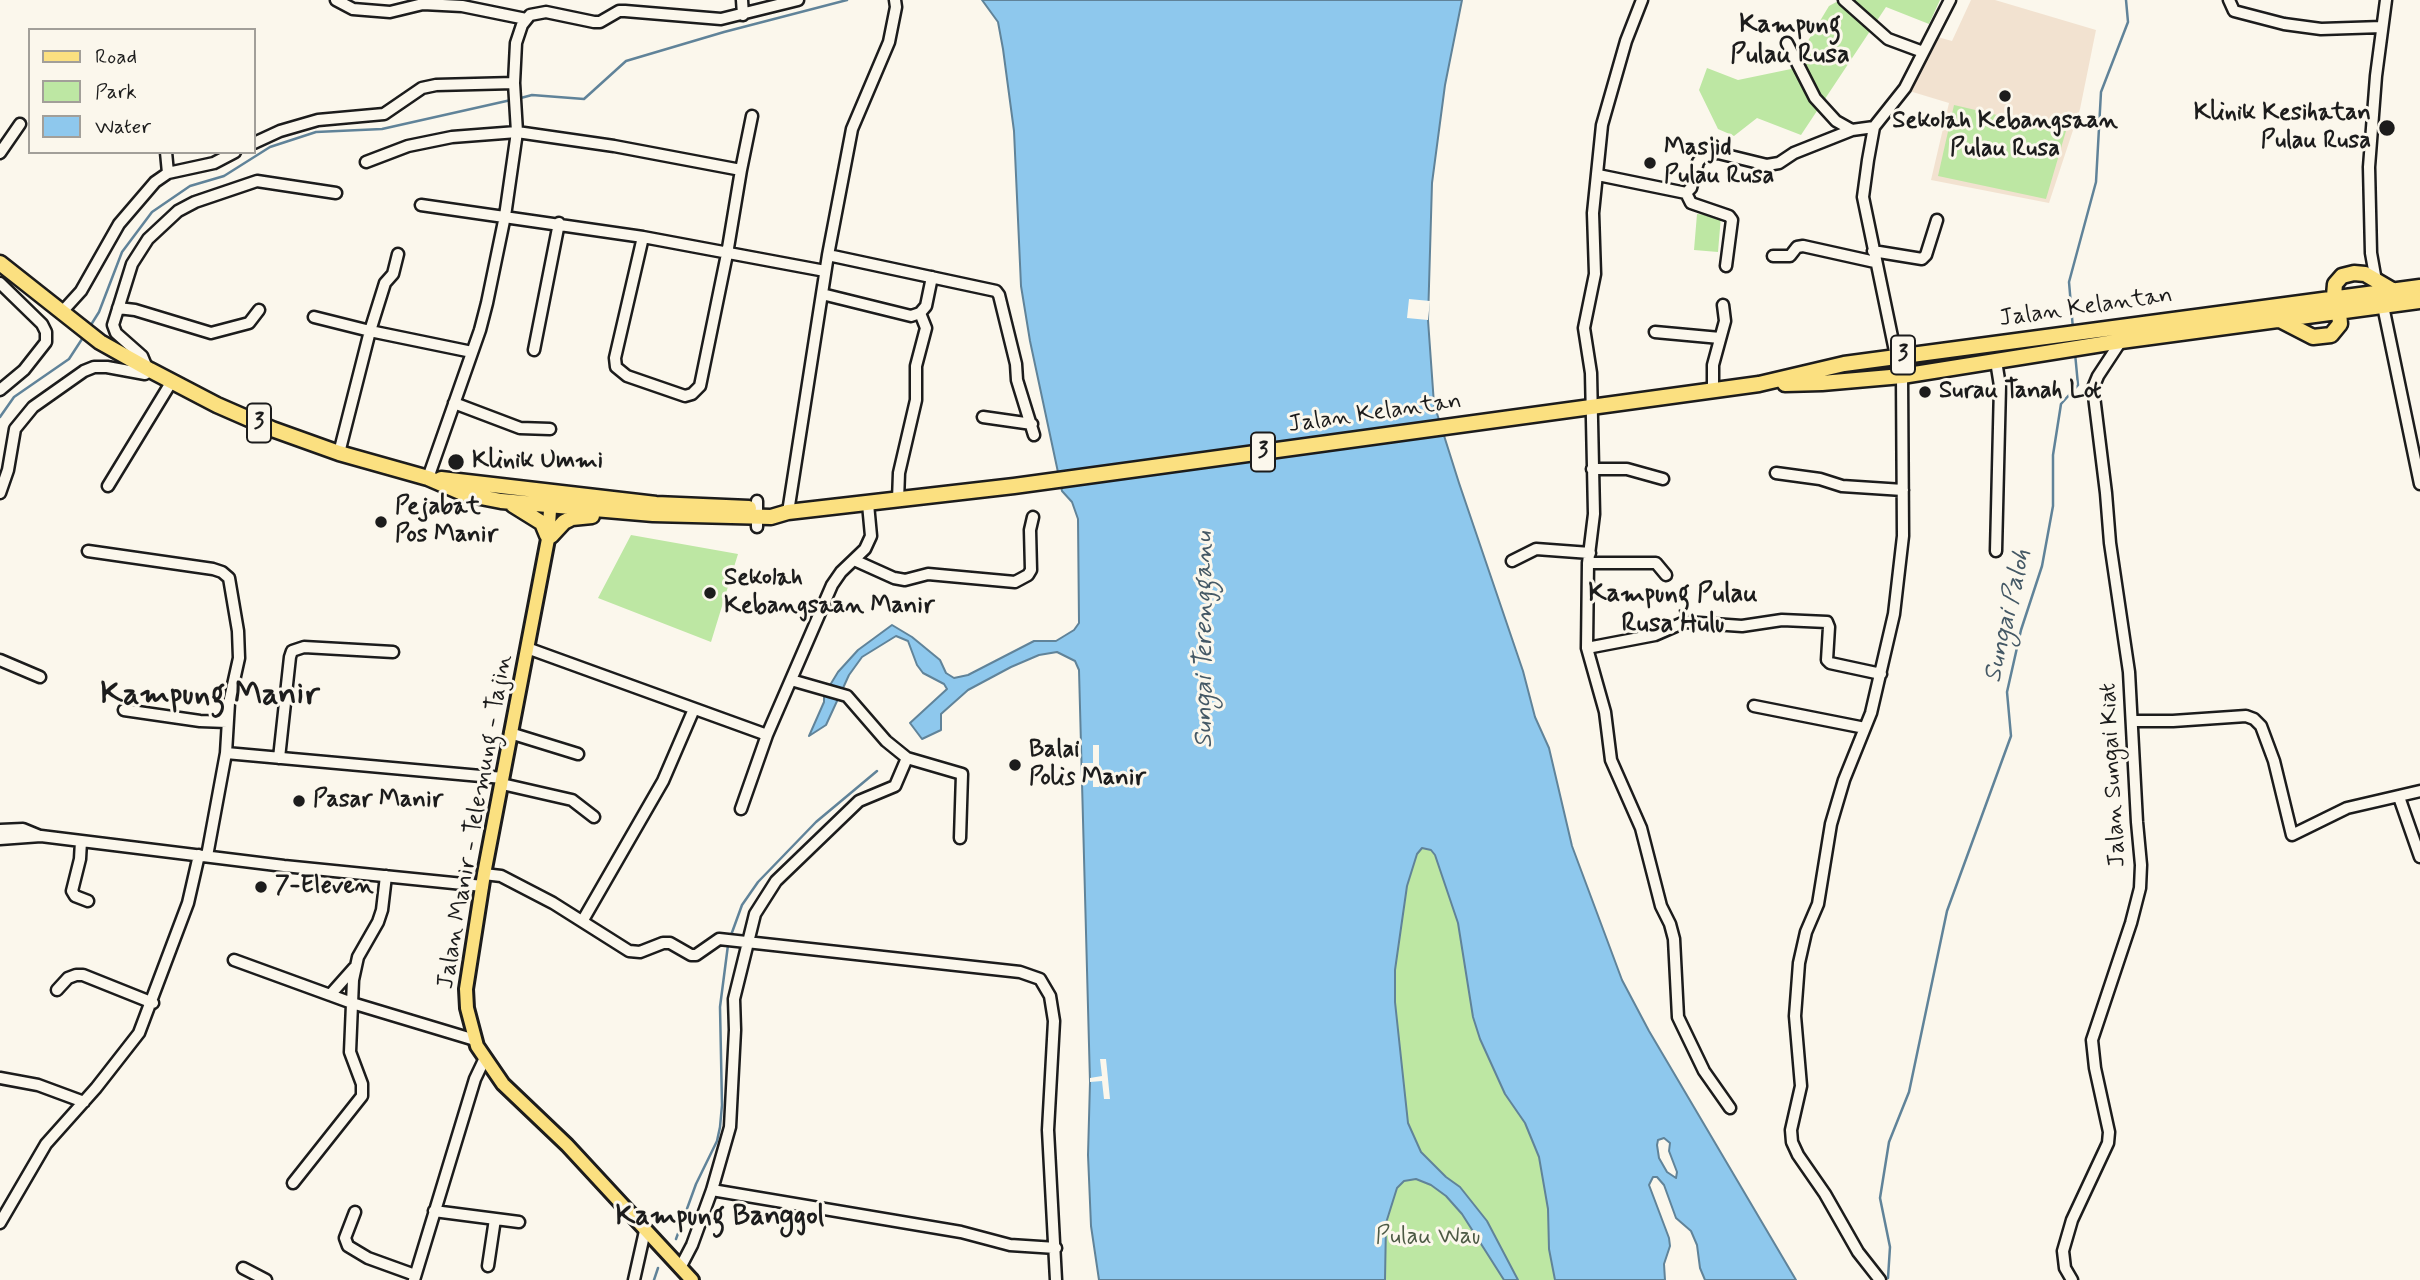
<!DOCTYPE html>
<html>
<head>
<meta charset="utf-8">
<style>
	body { margin:0 }
	#map { position:relative; width:2420px; height:1280px; overflow:hidden; background:#fbf7ec; font-family:Mynerve,sans-serif }
	canvas { display:block }
	.legend { position:absolute; left:28px; top:28px; width:228px; height:126px; box-sizing:border-box; background:#fbf7ec; border:2px solid #a29f99; margin:0; padding:9px 12px; list-style:none; font-size:21px; color:#1c1c1c }
	.legend li { display:flex; align-items:center; gap:14px; height:35px }
	.legend b { width:35px; border:2px solid #a29f99 }
</style>
</head>
<body>
<div id="map">
<canvas width="2420" height="1280"></canvas>
<ul class="legend">
<li><b style="height:9px;background:#fbe080"></b>Road</li>
<li><b style="height:19px;background:#bde7a3"></b>Park</li>
<li><b style="height:19px;background:#8ec8ed"></b>Water</li>
</ul>
</div>
<script>
const g = document.querySelector('canvas').getContext('2d');
g.lineJoin = 'round';
function fill(path, color) { g.fillStyle = color; g.fill(path, 'evenodd'); }
const toPath = rows => new Path2D(rows.map(r => 'M' + r).join(''));
function strokePath(path, color, width, dash) { g.strokeStyle = color; g.lineWidth = width; g.lineCap = dash ? 'butt' : 'round'; g.setLineDash(dash || []); g.stroke(path); }
function drawText(font, color, halo, rows, align = 'center') {
  g.font = font + ' Mynerve,sans-serif'; g.lineWidth = 6; g.setLineDash([]); g.textBaseline = 'middle'; g.strokeStyle = halo; g.fillStyle = color; for (const [text, x, y, turn = 0] of rows) {
    g.save(); g.translate(x, y); g.rotate((+turn || 0) * Math.PI / 180); g.textAlign = isNaN(turn) ? turn : align; if (halo) g.strokeText(text, 0, 0); g.fillText(text, 0, 0); g.restore();
  }
}
const built = toPath([
	[1971,0,1995,0,2096,30,2080,109,2049,203,1931,180,1949,103,1906,90,1934,36,1952,41]
]);
const green = toPath([
	[1840,0,1940,0,1929,24,1886,7,1801,135,1757,118,1734,136,1718,129,1699,90,1707,68,1738,80,1791,69,1829,6],
	[1954,105,2066,131,2046,199,1938,176],
	[1697,214,1721,216,1718,252,1694,250],
	[631,535,738,554,711,642,598,598],
	[1422,848,1431,850,1435,855,1458,923,1473,1017,1480,1039,1505,1094,1525,1123,1539,1157,1548,1209,1549,1249,1555,1280,1518,1280,1487,1221,1460,1187,1446,1177,1420,1152,1408,1123,1395,1002,1395,970,1407,886,1417,854],
	[1416,1179,1431,1185,1446,1196,1462,1214,1504,1280,1385,1280,1386,1224,1397,1188,1404,1181]
]);
const water = toPath([
	[982,0,1462,0,1445,85,1432,183,1428,320,1434,404,1459,483,1523,671,1535,717,1549,748,1572,846,1622,980,1649,1031,1796,1280,1705,1280,1700,1268,1697,1245,1691,1231,1676,1218,1664,1185,1657,1177,1653,1177,1649,1185,1669,1238,1670,1246,1664,1264,1665,1280,1555,1280,1549,1249,1548,1209,1539,1157,1525,1123,1505,1094,1480,1039,1473,1017,1458,923,1435,855,1431,850,1422,848,1417,854,1407,886,1395,970,1395,1002,1408,1123,1421,1152,1446,1177,1460,1187,1487,1221,1518,1280,1504,1280,1462,1214,1446,1196,1431,1185,1416,1179,1404,1181,1397,1188,1386,1223,1385,1280,1099,1280,1091,1226,1088,1155,1090,1082,1079,670,1075,661,1057,652,1039,655,1011,667,968,690,941,714,941,730,922,739,910,723,947,689,944,684,923,673,917,665,908,641,896,636,862,657,849,675,826,725,809,736,824,702,824,695,838,672,858,650,892,625,912,637,940,660,946,673,954,678,968,675,1034,641,1056,641,1074,630,1079,623,1078,519,1072,502,1062,491,1030,341,1021,286,1014,131,1003,49,998,22,982,0],
	[1664,1138,1670,1143,1669,1151,1677,1172,1676,1178,1667,1172,1659,1158,1657,1145,1658,1140,1664,1138]
]);
const pier = toPath([
	[1409,299,1430,301,1428,320,1407,318],
	[1093,745,1099,745,1099,787,1093,787,1093,769,1082,769,1082,763,1093,763],
	[1100,1059,1106,1059,1110,1099,1104,1099,1102,1081,1090,1082,1090,1078,1102,1076]
]);
const stream = toPath([
	[517,99,532,95,584,99,626,61,724,32,847,0],
	[89,328,99,312,122,252,152,212,190,186,224,176,270,147,316,132,382,129,511,100],
	[2073,329,2069,282,2096,182,2101,92,2128,22,2126,0],
	[0,417,14,397,69,359,84,336],
	[730,938,742,905,758,882,816,822,877,771],
	[676,1239,696,1184,717,1141,720,1127,722,1105,720,1007,728,945],
	[1888,1278,1890,1247,1880,1198,1889,1142,1909,1092,1947,911,2011,736,2007,692,2021,630,2042,566,2053,506,2053,455,2061,404,2078,385,2075,353],
	[654,1280,658,1268]
]);
const minor = toPath([
	[336,0,353,9,390,12,423,4,462,6,526,19],
	[742,0,743,15],
	[1642,0,1626,41,1602,125,1593,213,1595,274,1584,328,1591,373,1594,514,1588,563,1587,648,1605,712,1611,760,1641,828,1661,906,1670,924,1674,939,1678,1017,1704,1071,1730,1108],
	[1844,0,1888,39,1923,52],
	[2229,0,2234,11,2284,24,2321,29,2382,27],
	[1787,43,1815,98,1836,121,1852,130],
	[254,143,280,131,318,120,384,114,422,88,436,85,514,83],
	[166,152,168,173],
	[0,153,20,124],
	[366,162,408,146,452,137,517,132,514,83,516,43,522,25,530,15,546,12,594,22,600,22,619,11,625,11,721,19,798,0],
	[741,170,752,116],
	[1598,175,1686,193,1691,188,1698,162,1703,156,1718,153,1767,165,1779,163,1794,153,1852,130,1874,127],
	[1686,193,1691,203,1729,216,1732,220,1726,266],
	[421,205,643,237,825,271],
	[1873,251,1922,259,1926,255,1937,220],
	[828,255,996,291,999,295,1016,364,1017,380,1034,435],
	[1773,256,1790,256,1797,247,1803,246,1875,262],
	[2376,281,2371,253,2369,167,2376,76,2386,0],
	[0,283,42,324,46,332,46,342,24,370,0,390],
	[822,294,911,316,920,313,926,306,932,277],
	[2383,306,2420,484],
	[118,308,135,310,211,333,249,323,259,310],
	[61,313,81,291,119,224,155,182,168,173,214,163,235,152],
	[314,317,370,331,472,352],
	[1655,332,1720,338],
	[534,350,559,223],
	[1896,356,1863,197,1868,160,1874,127,1905,88,1950,0],
	[147,368,142,356,116,333,113,325,132,264,148,239,178,211,195,202,257,181,336,193],
	[1713,390,1713,365,1725,321,1723,305],
	[454,403,520,428,550,429],
	[983,417,1032,424],
	[339,453,370,331,385,283,393,274,398,254],
	[1592,469,1627,469,1663,479],
	[1776,473,1820,479,1842,486,1903,490],
	[428,478,480,330,487,303,505,216,517,132,614,146,741,170,727,254,700,386,692,394,685,396,627,376,616,367,615,358,643,237],
	[108,486,172,381],
	[0,493,8,470,15,429,33,407,84,371,94,367,107,367,145,374,150,370],
	[898,500,899,473,916,400,916,366,926,328,920,313],
	[788,512,828,255,852,129,889,42,896,7,895,0],
	[757,527,757,501],
	[88,551,213,569,222,572,229,578,238,631,239,658,229,703,226,753,207,856],
	[1996,551,2000,386,1996,361],
	[854,560,894,578,905,580,928,574,1015,582,1028,575,1031,570,1030,530,1033,517],
	[1512,561,1536,549,1590,553],
	[1588,563,1656,563,1666,575],
	[527,648,767,735],
	[1587,648,1655,635,1685,622,1742,626,1782,620,1827,622,1829,627,1827,660,1830,663,1881,674],
	[0,660,40,677],
	[791,680,847,696,886,741,907,758,962,774,960,838],
	[1754,706,1865,728],
	[124,710,200,721,227,722],
	[2132,721,2173,721,2246,716,2254,719,2261,726,2274,761,2292,835,2347,808,2420,791],
	[510,733,578,754],
	[226,753,503,778],
	[279,758,290,657,292,651,304,647,393,652],
	[502,784,572,800,594,817],
	[2399,797,2420,857],
	[741,809,767,735,832,585,841,572,865,549,871,536,868,504],
	[0,830,23,829,40,836],
	[0,839,41,836,284,866,483,886],
	[81,841,80,859,72,891,75,896,88,901],
	[484,874,501,876,553,903,629,951,640,952,663,943,670,943,691,955,696,955,719,939,1020,972,1040,979,1050,996,1054,1021,1048,1130,1056,1280],
	[583,920,663,781,694,709],
	[234,960,352,1003,475,1040],
	[57,990,68,978,76,975,83,975,153,1003],
	[330,995,354,968],
	[0,1078,38,1085,84,1102],
	[293,1183,362,1096,362,1084,350,1052,353,980,358,957,378,922,382,910,386,876],
	[712,1190,961,1232,1010,1245,1056,1248],
	[434,1211,519,1222],
	[355,1212,345,1238,348,1246,368,1258,415,1275],
	[0,1223,46,1144,96,1088,139,1033,188,903,199,855],
	[488,1266,495,1219],
	[243,1268,266,1280],
	[680,1268,692,1245,712,1190,730,1127,735,1030,734,999,755,914,776,881,859,801,895,786,907,758],
	[414,1280,475,1079,485,1058],
	[634,1280,645,1231],
	[1880,1280,1858,1252,1825,1194,1798,1155,1792,1142,1791,1130,1801,1086,1795,1016,1799,963,1806,932,1818,904,1831,824,1844,780,1871,713,1894,614,1903,536,1902,376],
	[2072,1280,2065,1268,2063,1251,2072,1220,2108,1143,2109,1132,2095,1068,2092,1040,2131,923,2140,888,2141,865,2137,822,2129,672,2110,543,2106,493,2093,388,2098,376,2121,341]
]);
const major = toPath([
	[551,496,548,539,484,874,466,989,467,1008,477,1046,503,1084,567,1145,692,1280]
]);
const highway = toPath([
	[0,263,100,342,150,370,217,405,272,429,339,453,428,478,465,494,501,501,653,514,771,517,788,512,1014,486,1759,384,1844,364,2420,287],
	[2339,302,2334,296,2335,284,2342,276,2354,273,2365,274,2394,291],
	[2280,320,2313,337,2331,335,2340,324,2339,311,2335,306],
	[1785,384,1822,383,1902,376,2121,341,2420,301],
	[441,479,656,504,749,508],
	[513,505,542,523,547,535],
	[551,536,564,522,572,518,592,516]
]);
const markers = [
	[2005,96,7,"#1c1c1c"],
	[2387,128,9,"#1c1c1c"],
	[1650,163,7,"#1c1c1c"],
	[1925,392,7,"#1c1c1c"],
	[456,462,9,"#1c1c1c"],
	[381,522,7,"#1c1c1c"],
	[710,593,7,"#1c1c1c"],
	[1015,765,7,"#1c1c1c"],
	[299,801,7,"#1c1c1c"],
	[261,887,7,"#1c1c1c"]
];
const shields = [
	[1903,355,24],
	[259,423,24],
	[1263,452,24]
];
const shieldNames = [
	["3",1903,355],
	["3",259,423],
	["3",1263,452]
];
const poiNames = [
	["Klinik Kesihatan",2371,114,"right"],
	["Pulau Rusa",2371,142,"right"],
	["Sekolah Kebangsaan",2005,122,"center"],
	["Pulau Rusa",2005,150,"center"],
	["Masjid",1664,149],
	["Pulau Rusa",1664,177],
	["Surau Tanah Lot",1939,392],
	["Klinik Ummi",472,462],
	["Pejabat",395,508],
	["Pos Manir",395,536],
	["Sekolah",724,579],
	["Kebangsaan Manir",724,607],
	["Balai",1029,751],
	["Polis Manir",1029,779],
	["Pasar Manir",313,801],
	["7-Eleven",275,887]
];
const streetNames = [
	["Jalan Kelantan",2086,308,-8],
	["Jalan Kelantan",1375,414,-8],
	["Jalan Sungai Kiat",2114,775,-93],
	["Jalan Manir - Telemung - Tajin",476,822,-80]
];
const parkNames = [
	["Pulau Wau",1428,1238]
];
const neighbourhoodNames = [
	["Kampung",1790,27],
	["Pulau Rusa",1790,57],
	["Kampung Pulau",1673,596],
	["Rusa Hulu",1673,626]
];
const waterNames = [
	["Sungai Paloh",2009,616,-77],
	["Sungai Terengganu",1206,640,-90]
];
const quarterNames = [
	["Kampung Banggol",720,1218]
];
const districtNames = [
	["Kampung Manir",210,696]
];
fill(built, '#f2e2d0');
fill(green, '#bde7a3');
fill(water, '#8ec8ed');
strokePath(water, '#608399', 2);
fill(pier, '#fbf7ec');
strokePath(stream, '#608399', 2.5);
strokePath(minor, '#1c1c1c', 15);
strokePath(major, '#1c1c1c', 18);
strokePath(highway, '#1c1c1c', 19);
strokePath(minor, '#fbf7ec', 10);
strokePath(major, '#fbe080', 12);
strokePath(highway, '#fbe080', 14);
for (const [x, y, r, color] of markers) { const dot = new Path2D(); dot.arc(x, y, r, 0, 2 * Math.PI); g.fillStyle = color; g.fill(dot); strokePath(dot, '#fbf7ec', 2.5); }
for (const [x, y, w] of shields) { const box = new Path2D(); box.roundRect(x - w / 2, y - 19.5, w, 39, 5); g.fillStyle = '#fbf7ec'; g.fill(box); strokePath(box, '#1c1c1c', 2); }
drawText('bold 23px', '#1c1c1c', null, shieldNames);
drawText('bold 24px', '#1c1c1c', '#fbf7ec', poiNames, 'left');
drawText('24px', '#1c1c1c', '#fbf7ec', streetNames);
drawText('24px', '#4c5944', '#fbf7ec', parkNames);
drawText('bold 26px', '#1c1c1c', '#fbf7ec', neighbourhoodNames);
drawText('italic 26px', '#445865', '#fbf7ec', waterNames);
drawText('bold 28px', '#1c1c1c', '#fbf7ec', quarterNames);
drawText('bold 32px', '#1c1c1c', '#fbf7ec', districtNames);
</script>
</body>
</html>
